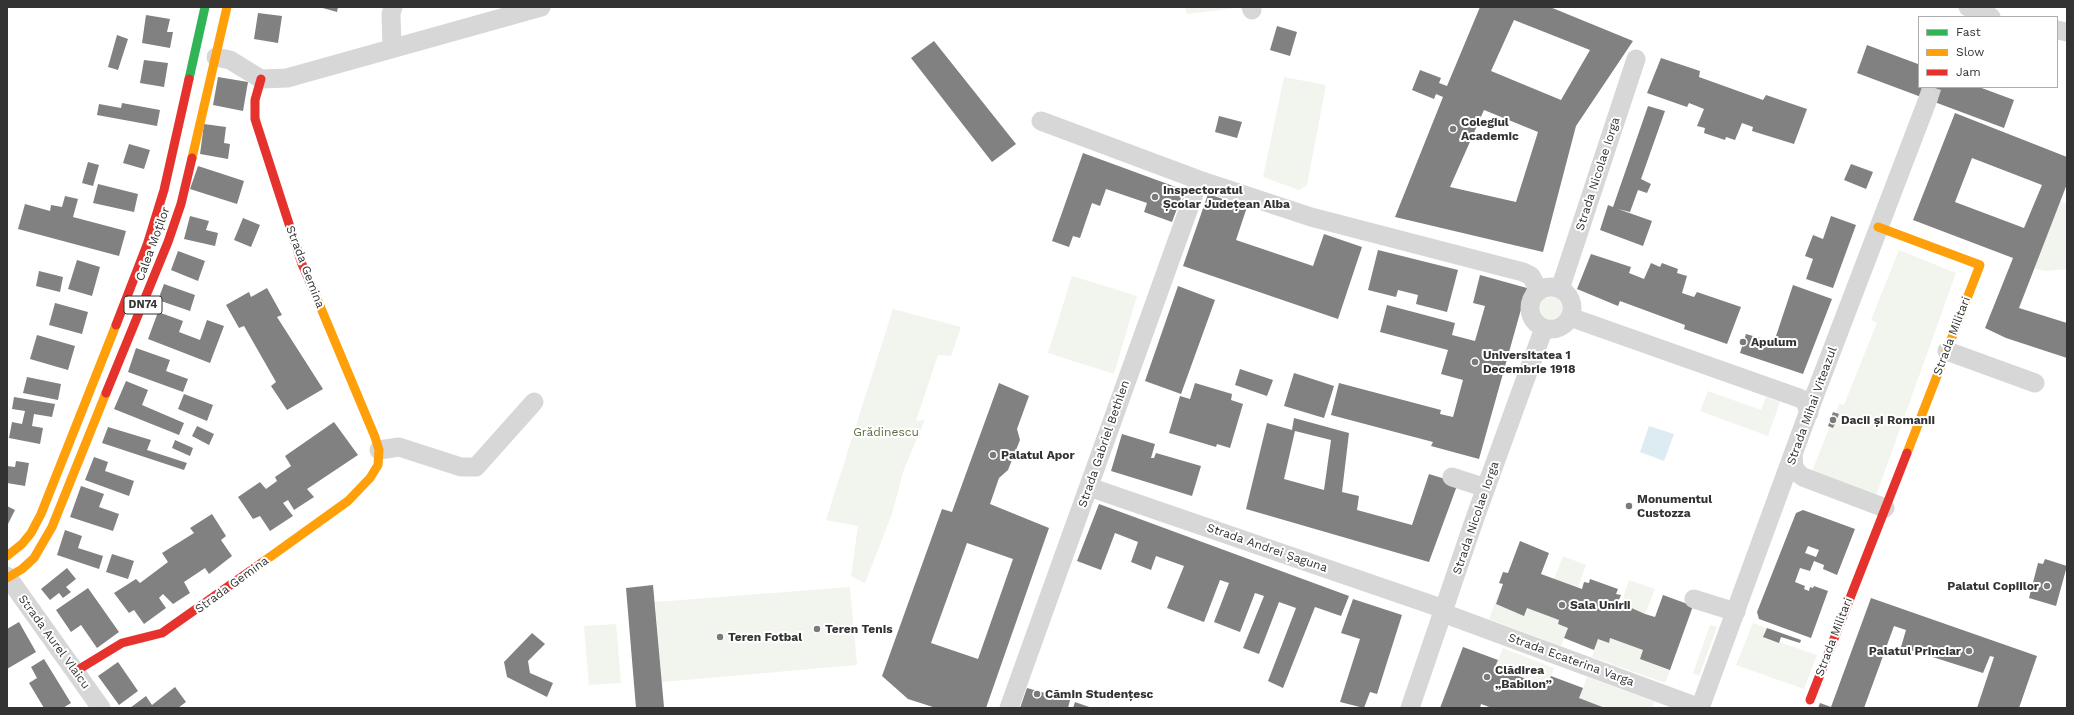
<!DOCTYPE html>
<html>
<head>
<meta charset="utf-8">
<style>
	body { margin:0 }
	#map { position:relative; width:2074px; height:715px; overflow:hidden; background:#fff; font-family:"Work Sans",sans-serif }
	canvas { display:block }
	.frame { position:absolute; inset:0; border:8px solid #333; pointer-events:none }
	.legend { position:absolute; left:1918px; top:16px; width:140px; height:72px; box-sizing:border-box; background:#fff; border:1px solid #adadad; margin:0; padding:5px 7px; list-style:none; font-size:12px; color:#333 }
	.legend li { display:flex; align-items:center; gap:8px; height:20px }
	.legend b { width:20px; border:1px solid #adadad }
</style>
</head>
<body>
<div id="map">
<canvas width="2074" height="715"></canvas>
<div class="frame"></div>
<ul class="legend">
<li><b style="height:5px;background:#30b455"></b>Fast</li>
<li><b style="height:5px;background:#ff9f0a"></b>Slow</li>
<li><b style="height:5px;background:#e5322d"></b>Jam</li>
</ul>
</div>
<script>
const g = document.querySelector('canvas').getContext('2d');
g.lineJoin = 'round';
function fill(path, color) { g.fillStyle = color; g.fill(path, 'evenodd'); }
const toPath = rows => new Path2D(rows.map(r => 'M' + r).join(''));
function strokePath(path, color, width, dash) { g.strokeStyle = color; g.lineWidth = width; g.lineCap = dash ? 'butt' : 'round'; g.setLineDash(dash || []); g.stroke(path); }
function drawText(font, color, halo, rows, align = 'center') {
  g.font = font + ' "Work Sans",sans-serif'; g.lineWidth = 4; g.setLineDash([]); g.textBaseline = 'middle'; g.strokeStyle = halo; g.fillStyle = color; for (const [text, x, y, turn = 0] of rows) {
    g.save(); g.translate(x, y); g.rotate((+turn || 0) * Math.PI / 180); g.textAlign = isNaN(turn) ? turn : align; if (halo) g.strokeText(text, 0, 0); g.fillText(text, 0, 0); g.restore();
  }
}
const green = toPath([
	[1185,7,1244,7,1187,14],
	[1284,77,1326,85,1307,185,1299,190,1263,177],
	[2060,201,2067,204,2067,269,2045,271,2034,268],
	[1899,250,1956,273,1876,496,1812,471,1839,404,1844,405,1877,323,1871,320],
	[1072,276,1137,296,1114,374,1048,353],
	'1540 308a11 11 0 1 1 22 0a11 11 0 1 1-22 0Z',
	[893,309,961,327,951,356,938,355,916,421,925,420,904,469,892,514,865,583,851,576,858,526,826,520],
	[1708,391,1761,410,1766,397,1780,402,1768,436,1700,411],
	[1563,556,1586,565,1578,587,1554,579],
	[1629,580,1655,589,1645,614,1621,604],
	[1502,584,1496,604,1524,615,1527,608,1559,620,1558,624,1568,628,1561,646,1489,619],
	[850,587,857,665,662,682,655,602],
	[1753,623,1767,628,1764,637,1817,655,1804,689,1736,665],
	[616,624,621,683,589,685,584,626],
	[1710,625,1717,627,1699,676,1693,673],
	[1610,638,1643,650,1640,659,1670,670,1665,683,1592,657,1598,639,1608,643],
	[1503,648,1554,668,1547,687,1495,667],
	[1587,677,1655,702,1652,708,1605,708,1579,698]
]);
const water = toPath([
	[1649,426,1674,434,1664,461,1640,452]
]);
const building = toPath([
	[319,7,338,7,337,12],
	[1480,7,1550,7,1633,41,1576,126,1543,252,1395,217,1443,97,1436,94,1434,99,1412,90,1420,70,1441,78,1439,83,1447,86],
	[1514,20,1590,50,1561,100,1491,71],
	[1484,110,1538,132,1516,202,1450,187],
	[258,13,282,16,278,43,254,39],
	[146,15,170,19,167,32,173,32,170,48,142,43],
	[1277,26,1297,32,1290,56,1270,50],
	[117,35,128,39,118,70,108,67],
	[934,41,1016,144,992,162,911,58],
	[1867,45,1918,64,1919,61,1919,87,1979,87,2014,100,2004,128,1857,73],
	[1661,58,1700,71,1699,77,1763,100,1766,95,1807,109,1794,144,1752,131,1753,127,1742,123,1735,140,1726,137,1725,140,1704,133,1705,128,1697,126,1704,109,1689,103,1687,107,1647,93],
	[144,60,168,63,164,87,140,83],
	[218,77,248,82,243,111,213,105],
	[122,103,160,110,157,126,97,115,99,104,121,108],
	[1648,106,1665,111,1641,179,1651,184,1647,193,1638,190,1630,212,1618,209,1652,221,1643,246,1600,230,1608,205,1613,207],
	[1955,113,2067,157,2067,184,2019,308,2067,323,2067,358,2006,338,1985,328,2013,258,1913,220],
	[1972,158,2042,185,2024,228,1955,202],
	[1219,116,1242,122,1237,138,1215,132],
	[204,124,226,127,224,143,230,144,228,159,200,154],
	[129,144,150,150,144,169,123,163],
	[1083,153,1184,190,1172,222,1144,212,1147,203,1106,189,1100,206,1092,203,1080,238,1073,236,1069,247,1052,241],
	[88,162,99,165,93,186,82,183],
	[1851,164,1873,172,1866,189,1844,180],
	[198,166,244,181,237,204,190,189],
	[98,184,138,194,134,212,93,203],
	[1208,194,1247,207,1236,240,1313,266,1324,234,1362,247,1338,319,1183,266],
	[65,196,78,199,73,217,126,231,119,256,18,229,25,204,50,211,51,205,62,207],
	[190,216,209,221,206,230,218,233,215,246,184,239],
	[1831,216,1856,225,1833,288,1806,279,1813,259,1805,256,1813,235,1823,239],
	[243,218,260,225,251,247,234,240],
	[1378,250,1458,270,1447,312,1416,304,1418,295,1398,290,1396,297,1368,290],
	[178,251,205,261,198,281,171,270],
	[1591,254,1631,267,1629,273,1644,279,1651,263,1660,267,1662,263,1678,269,1677,273,1687,276,1682,293,1694,297,1697,292,1741,307,1727,344,1684,329,1685,325,1620,301,1618,306,1577,289],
	[77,260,100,267,92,296,68,289],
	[39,271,63,277,60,292,36,286],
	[1480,275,1527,288,1479,459,1431,446,1433,442,1331,415,1339,383,1441,410,1440,414,1453,417,1463,380,1441,374,1448,350,1380,332,1387,305,1455,323,1452,335,1475,341,1485,306,1473,303],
	[164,284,195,295,190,311,158,300],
	[1793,285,1832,299,1803,374,1740,353,1746,334,1774,342],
	[1178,286,1215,300,1181,394,1145,381],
	[267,288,282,315,277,317,323,389,287,410,271,386,276,382,244,326,239,328,226,305,249,292,251,297],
	[55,303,88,312,82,334,49,325],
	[158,312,183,321,179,332,200,340,207,320,224,326,210,363,148,339],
	[37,335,75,346,68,370,30,359],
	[136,348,170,360,166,371,188,379,183,392,128,372],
	[1240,369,1273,380,1267,396,1235,385],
	[1294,373,1334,386,1324,418,1284,406],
	[27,377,61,384,58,400,23,393],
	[126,381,148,390,142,405,184,423,179,435,114,409],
	[999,383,1029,396,1017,429,1020,440,1008,470,999,478,990,504,1049,528,986,708,936,708,908,699,882,676,942,509,952,512],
	[967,543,1013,559,978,659,931,643],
	[1195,383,1232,394,1231,400,1243,404,1230,448,1217,444,1216,447,1169,433,1180,396,1190,399],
	[184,394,213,405,207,421,178,409],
	[14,397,55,404,52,417,34,414,32,426,43,428,40,444,9,438,12,422,22,424,25,411,12,409],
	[1833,412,1839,414,1833,428,1828,426],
	[1294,418,1349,433,1342,492,1359,496,1357,510,1412,525,1429,474,1458,483,1429,562,1246,509,1267,423,1292,430],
	[1295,431,1331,440,1324,490,1284,479],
	[334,422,358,455,307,489,314,497,294,510,288,500,283,503,293,516,270,531,260,516,253,519,238,497,260,482,266,489,277,481,275,477,291,466,285,456],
	[197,426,214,434,209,445,192,436],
	[108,427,151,440,147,450,187,463,184,470,102,443],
	[1122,434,1155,444,1151,458,1154,458,1156,453,1201,466,1192,496,1111,471],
	[175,440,193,448,190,456,172,448],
	[94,457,108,462,105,471,134,481,129,496,85,480],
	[16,461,29,463,25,486,7,483,7,466,15,467],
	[81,486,104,494,99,507,119,514,113,531,70,517],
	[1099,504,1349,596,1341,616,1315,607,1283,688,1268,681,1296,608,1279,602,1259,654,1243,648,1264,596,1255,593,1240,632,1214,622,1229,583,1220,580,1204,622,1167,608,1184,566,1156,556,1151,570,1131,562,1138,542,1115,533,1101,570,1077,561],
	[7,506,15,510,7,526],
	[1803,510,1855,529,1837,575,1823,569,1824,565,1814,561,1810,571,1800,568,1795,582,1805,586,1804,589,1809,591,1810,587,1813,588,1814,586,1828,591,1811,638,1759,619,1757,612,1796,513],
	[1808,546,1819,550,1816,557,1805,553],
	[212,514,226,536,221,540,232,556,209,574,205,568,184,582,190,593,173,604,163,594,159,598,166,608,144,624,134,610,129,613,114,593,136,579,140,583,168,562,162,553,194,533,190,528],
	[65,530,82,536,78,548,103,556,99,569,57,555],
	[1520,541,1549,553,1541,574,1582,589,1584,582,1589,583,1590,579,1618,589,1616,594,1621,595,1618,602,1645,614,1655,617,1663,595,1693,606,1670,670,1640,659,1643,650,1610,638,1609,643,1598,639,1594,650,1564,638,1568,628,1558,624,1559,620,1527,608,1524,616,1496,604,1503,584,1499,583,1503,572,1508,573],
	[112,554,134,561,128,579,106,572],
	[2045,559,2067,566,2056,606,2029,598,2038,563,2043,564],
	[67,568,76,579,66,587,71,592,63,598,59,593,50,600,41,589],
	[653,585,664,707,636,708,626,588],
	[88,588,119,632,97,648,81,625,71,632,56,610],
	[1871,598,2037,656,2019,708,1977,708,1994,657,1990,656,1983,673,1901,647,1906,630,1894,626,1864,708,1818,708,1820,703,1831,707],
	[1353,599,1402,615,1377,694,1370,692,1364,708,1340,702,1360,639,1341,633],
	[19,622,36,652,7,669,7,629],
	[1767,628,1801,640,1800,643,1781,637,1779,643,1763,637],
	[532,633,545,644,528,661,530,673,553,683,547,697,507,677,504,662],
	[1463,647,1498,660,1495,667,1547,687,1551,676,1583,688,1579,698,1605,708,1492,708,1481,704,1480,708,1440,708],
	[44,659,71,703,63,708,44,708,29,683,37,678,31,667],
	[118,662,138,691,119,705,98,676],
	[175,687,186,702,178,708,130,708,146,696,152,705],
	[1027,688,1070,700,1068,708,1020,708],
	[1075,702,1092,708,1073,708]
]);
const streetTunnel = toPath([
	[1928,99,1932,87]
]);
const street = toPath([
	[1251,7,1252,10],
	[1968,7,1991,17],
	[2057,30,2067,32],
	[392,48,391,14,393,7],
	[216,57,230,60,261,79,287,78,541,7],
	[1041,121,1199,180,1311,217,1523,272,1531,276,1539,291],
	'1530 308a21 21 0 1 1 42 0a21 21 0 1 1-42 0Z',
	[1560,289,1636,59],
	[1570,317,1799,398,1805,401,1809,413],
	[1947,351,2035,383],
	[379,450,399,447,461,467,476,467,534,402],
	[1793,456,1794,467,1798,473,1803,477,1885,508],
	[1452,477,1486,488],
	[1089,487,1444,609],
	[7,576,101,708],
	[1694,599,1736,612],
	[1443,613,1700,708],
	[1009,708,1199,180],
	[1410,708,1476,515,1544,328],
	[1700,708,1814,397,1928,99]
]);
const fast = toPath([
	[189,79,205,7]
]);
const slow = toPath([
	[192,158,227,7],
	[1878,227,1980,265,1907,453],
	[7,556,22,544,31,533,41,514,116,325],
	[263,562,348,501,370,478,378,465,379,450,375,437,315,294],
	[7,578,22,569,34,558,52,527,106,393]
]);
const jam = toPath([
	[261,79,255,100,255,119,302,264,315,294],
	[116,325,147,245,164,190,189,79],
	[106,393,168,242,181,204,192,158],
	[76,671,122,643,162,633,263,562],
	[1810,700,1907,453]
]);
const markers = [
	[1453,129,4,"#7a7a7a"],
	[1155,197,4,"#7a7a7a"],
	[1743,342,4,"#7a7a7a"],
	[1475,362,4,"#7a7a7a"],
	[1833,420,4,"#7a7a7a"],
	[993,455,4,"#7a7a7a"],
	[1629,506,4,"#7a7a7a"],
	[2047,586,4,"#7a7a7a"],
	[1562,605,4,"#7a7a7a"],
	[817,629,4,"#7a7a7a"],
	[720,637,4,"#7a7a7a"],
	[1969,651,4,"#7a7a7a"],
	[1487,677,4,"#7a7a7a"],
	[1037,694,4,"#7a7a7a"]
];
const shields = [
	[143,305,38]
];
const shieldNames = [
	["DN74",143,305]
];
const poiNames = [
	["Colegiul",1461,122],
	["Academic",1461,136],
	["Inspectoratul",1163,190],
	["Școlar Județean Alba",1163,204],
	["Apulum",1751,342],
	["Universitatea 1",1483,355],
	["Decembrie 1918",1483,369],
	["Dacii și Romanii",1841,420],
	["Palatul Apor",1001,455],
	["Monumentul",1637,499],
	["Custozza",1637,513],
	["Palatul Copiilor",2039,586,"right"],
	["Sala Unirii",1570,605],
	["Teren Tenis",825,629],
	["Teren Fotbal",728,637],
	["Palatul Princiar",1961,651,"right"],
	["Clădirea",1495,670],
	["„Babilon”",1495,684],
	["Cămin Studențesc",1045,694]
];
const streetNames = [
	["Strada Nicolae Iorga",1598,174,-72],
	["Calea Moților",153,244,-70],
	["Strada Gemina",305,267,69],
	["Strada Militari",1952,336,-69],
	["Strada Mihai Viteazul",1812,406,-70],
	["Strada Gabriel Bethlen",1104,444,-71],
	["Strada Nicolae Iorga",1476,518,-71],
	["Strada Andrei Șaguna",1267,548,19],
	["Strada Gemina",232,585,-36],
	["Strada Militari",1834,637,-69],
	["Strada Aurel Vlaicu",54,642,54],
	["Strada Ecaterina Varga",1571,660,20]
];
const parkNames = [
	["Grădinescu",886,432]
];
fill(green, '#f1f5ed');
fill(water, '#ddebf3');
fill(building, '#818181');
strokePath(streetTunnel, '#d6d6d6', 19, [19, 10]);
strokePath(street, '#d7d7d7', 19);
strokePath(fast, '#30b455', 9);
strokePath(slow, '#ff9f0a', 9);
strokePath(jam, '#e5322d', 9);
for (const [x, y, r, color] of markers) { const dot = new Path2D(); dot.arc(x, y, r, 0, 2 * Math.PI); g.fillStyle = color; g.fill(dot); strokePath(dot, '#fff', 1.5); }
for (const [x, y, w] of shields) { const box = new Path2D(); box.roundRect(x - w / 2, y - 9, w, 18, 3); g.fillStyle = '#fff'; g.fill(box); strokePath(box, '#333', 1); }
drawText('bold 11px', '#333', null, shieldNames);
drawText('bold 12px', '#333', '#fff', poiNames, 'left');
drawText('12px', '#333', '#fff', streetNames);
drawText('12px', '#56703f', '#fff', parkNames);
</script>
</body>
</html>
